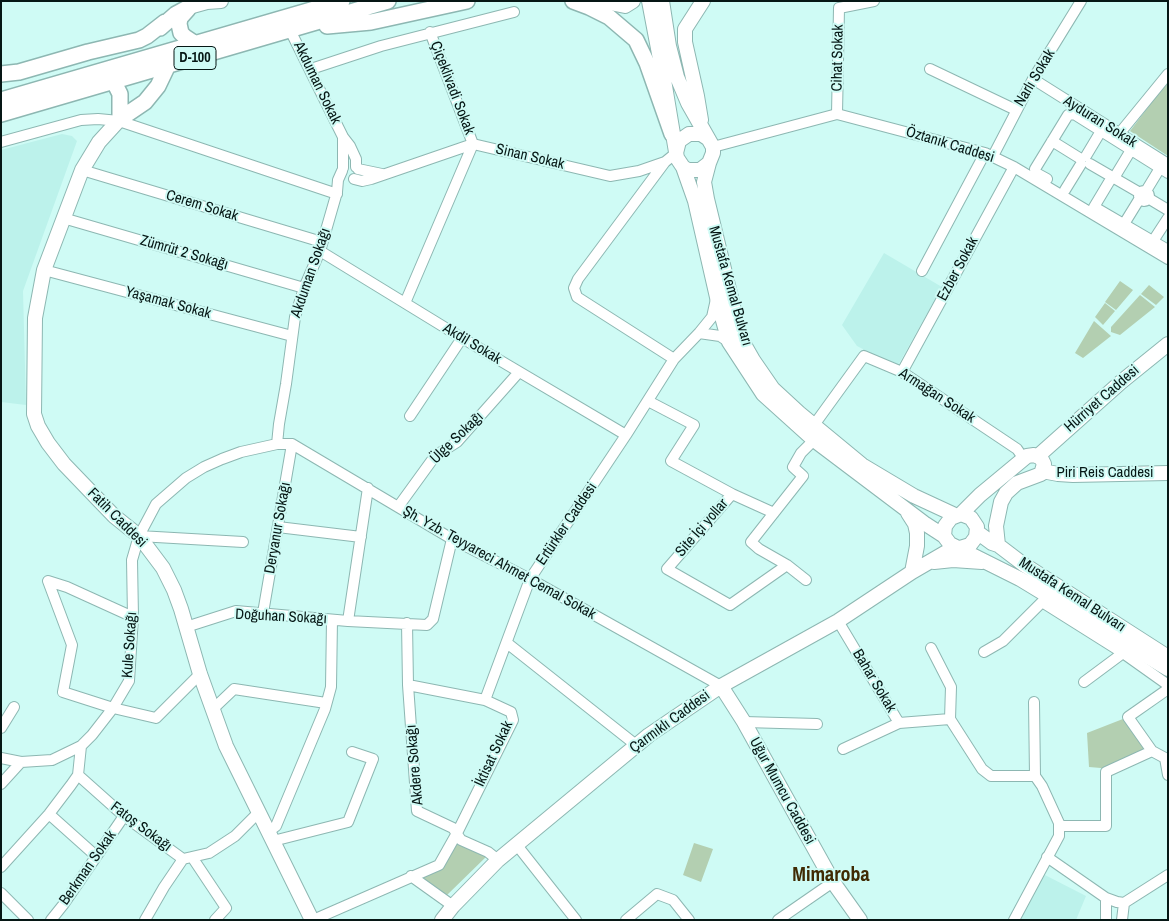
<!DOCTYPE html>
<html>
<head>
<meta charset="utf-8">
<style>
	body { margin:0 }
	#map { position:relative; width:1169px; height:921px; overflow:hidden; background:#cffbf5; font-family:"Archivo Narrow",sans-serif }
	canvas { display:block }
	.frame { position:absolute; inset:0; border:2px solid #061715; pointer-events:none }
</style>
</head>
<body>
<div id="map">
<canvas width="1169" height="921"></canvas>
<div class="frame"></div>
</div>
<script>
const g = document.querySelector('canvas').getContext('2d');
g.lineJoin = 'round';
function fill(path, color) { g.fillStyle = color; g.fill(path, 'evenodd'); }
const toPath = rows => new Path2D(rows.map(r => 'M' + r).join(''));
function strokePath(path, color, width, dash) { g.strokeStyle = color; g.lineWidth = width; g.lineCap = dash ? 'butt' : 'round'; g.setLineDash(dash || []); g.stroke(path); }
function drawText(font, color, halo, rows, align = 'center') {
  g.font = font + ' "Archivo Narrow",sans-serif'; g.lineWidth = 4; g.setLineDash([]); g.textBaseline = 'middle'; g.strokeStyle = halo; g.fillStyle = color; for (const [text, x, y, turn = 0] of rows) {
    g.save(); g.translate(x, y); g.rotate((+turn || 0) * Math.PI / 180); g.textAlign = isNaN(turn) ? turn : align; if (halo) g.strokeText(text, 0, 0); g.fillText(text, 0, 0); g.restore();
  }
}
const built = toPath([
	[62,134,72,136,77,141,23,291,26,405,1,402,1,150],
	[884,253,942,287,897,367,857,346,842,325],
	[1041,873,1086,896,1076,920,1016,920]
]);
const green = toPath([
	[1168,81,1168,156,1130,131],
	[1120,281,1133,290,1116,310,1105,302],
	[1149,285,1164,297,1156,305,1141,294],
	[1140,295,1155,307,1120,335,1111,332,1111,327],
	[1105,303,1115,311,1103,325,1095,317],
	[1094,321,1111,336,1083,358,1075,353],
	[1128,717,1152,751,1113,769,1089,767,1087,733],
	[456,843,488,855,446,896,421,876],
	[694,843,713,849,701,882,683,875]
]);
const minor = toPath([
	[290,30,343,137,350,146,356,159,356,167],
	[311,69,381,46,514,12],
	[930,69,1016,110],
	[1033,79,1168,164],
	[837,114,839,8,874,1],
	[1119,134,1168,74],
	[343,137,343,168],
	[1052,141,1081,159],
	[1,142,81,120,98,119,119,121,337,194],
	[713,147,837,114,985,153,1014,167,1168,259],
	[993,156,1033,79,1081,1],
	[1086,156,1101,131],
	[665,162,578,279,574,288,577,297,674,359],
	[1090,164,1140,193],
	[358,169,382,174],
	[82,170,322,242],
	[1114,178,1131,150],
	[354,179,362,181,371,179,473,144,610,176,639,171,665,162,676,153],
	[1047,179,1036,173,1035,169,1068,115,1074,114,1168,173],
	[1065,190,1081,164],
	[1146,191,1160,168],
	'1139 196a5 5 0 1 1 10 0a5 5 0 1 1-10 0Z',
	[1148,198,1168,210],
	[1094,207,1112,177],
	[1096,208,1168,250],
	[63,218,304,288],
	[1124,224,1140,198],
	[1153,241,1168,218],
	[320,251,462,338,626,435],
	[44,270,292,336],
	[922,271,985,153],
	[405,303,473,144,430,32],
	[699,333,720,336,729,342],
	[902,372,1014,167],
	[648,401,694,425,671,461,732,494,667,569,730,605,787,565],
	[410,416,462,338],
	[814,425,864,356,902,372,1017,449,1024,459],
	[277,444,279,424,286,384,295,317,304,288,320,251,337,192,338,180,342,171],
	[732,494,774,513],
	[398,507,435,456,457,442,519,372],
	[278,527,361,537],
	[139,536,243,542],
	[806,580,787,565,759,549,751,542,803,476,793,467,801,453,814,440],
	[1042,602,1123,653,1168,685],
	[263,613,292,444],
	[133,617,67,587,48,581,72,645,63,692,113,708,156,718,200,674],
	[348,621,368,488],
	[838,621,899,723,950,719],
	[407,623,408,685,417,811,453,828,461,840,488,852,498,860],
	[186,627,236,611,348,621,427,625,433,619,452,539],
	[507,643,636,745],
	[931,648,951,687,950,719],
	[984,652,1003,641,1046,598],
	[1084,682,1123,653],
	[485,700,530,579,626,435,674,359,699,333,712,317,716,299],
	[1034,702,1035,776],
	[213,709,234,689,326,703],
	[950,719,982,769,991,776,1035,776],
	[744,722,817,724],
	[1,728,14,707],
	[843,749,899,723],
	[1152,751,1128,717,1168,689],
	[1,758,21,762,52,760,81,746,92,735,113,708,129,681,133,617,132,560,139,536,156,504,186,478,204,467,222,459,241,452,277,444,292,444,452,539,530,579,721,686],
	[78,775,124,816,183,859,209,853,235,836,258,813],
	[1,784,21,762],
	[49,814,96,856],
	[1059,826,1106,826,1106,772,1152,751,1165,758,1168,775],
	[268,832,276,826,325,709,331,687,332,620],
	[273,841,348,822,373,759,352,752],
	[516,844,576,920],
	[192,857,226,908,215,920],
	[1047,857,1106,898,1117,902,1124,903,1168,875],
	[1,867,49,814,71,785,78,775,81,746],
	[411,876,453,906],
	[1,893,28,920],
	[51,920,63,905,124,816],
	[145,920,164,887,183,859],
	[313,920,439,865,457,833,513,720,511,712,485,700,408,685],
	[626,920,657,894,673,900,689,920],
	[778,920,833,882],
	[1014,920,1059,836,1059,823,1042,786,1035,776],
	[1106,920,1106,898],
	[1122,920,1124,903]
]);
const major = toPath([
	[600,1,625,6,633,1],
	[649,1,664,80,677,158,683,167,688,170,700,170,709,163,713,153,713,147,688,103,677,77,669,46,662,1],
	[189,7,207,2,221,1],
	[120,119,99,142,82,170,44,270,35,318,34,414,38,426,48,443,64,464,114,516,139,536,163,568,174,590,181,609,200,674,226,746,312,920],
	[701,120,697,96,685,42,685,29,703,1],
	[676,153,679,141,689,134,701,134,707,138],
	[709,163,704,182,707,199,741,339,753,360,773,389,799,413,862,465,914,496,955,515],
	[683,167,695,201,719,306,729,342,763,394,814,440,924,523,944,536,950,544,1020,579,1168,669],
	[1038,456,1121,382,1168,344],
	[1042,471,1058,474,1073,475,1168,473],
	[908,513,915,524,917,533,917,546,912,572],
	[961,514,980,495,1027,456,1034,455,1041,458,1044,464,1041,474,1017,483,1006,493,1001,502,996,526,998,545],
	[977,532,992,543,998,545,1023,564,1168,657],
	[944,536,945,526,951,518,961,514,971,518,977,527,976,537,970,545,960,548],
	[934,562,953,560,982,562],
	[721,686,744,722,833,882,860,920],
	[442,920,453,906,498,860,649,735,721,686,838,621,912,572,955,547]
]);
const highway = toPath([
	[573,1,589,7,609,17,636,40,647,63,672,134],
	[188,9,180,18,179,24,181,33,185,37,194,43],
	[327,26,371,22,467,1],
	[160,28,176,14,189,7],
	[1,74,19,72,88,52,139,40,147,36,165,22],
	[114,82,120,94,120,119],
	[1,100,342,1],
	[1,114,388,1],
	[120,119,145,102,158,86,168,65]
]);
const shields = [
	[195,58,42]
];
const shieldNames = [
	["D-100",195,58]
];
const streetNames = [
	["Cihat Sokak",838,58,-89],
	["Narlı Sokak",1035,78,-59],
	["Akduman Sokak",317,83,64],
	["Çiçeklivadi Sokak",452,88,69],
	["Ayduran Sokak",1100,122,32],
	["Öztanık Caddesi",950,145,17],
	["Sinan Sokak",530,157,13],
	["Cerem Sokak",202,206,17],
	["Zümrüt 2 Sokağı",184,253,16],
	["Ezber Sokak",958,269,-62],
	["Akduman Sokağı",311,273,-71],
	["Mustafa Kemal Bulvarı",730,286,74],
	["Yaşamak Sokak",168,303,15],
	["Akdil Sokak",472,344,31],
	["Armağan Sokak",937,396,33],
	["Hürriyet Caddesi",1102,399,-41],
	["Ülge Sokağı",457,438,-44],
	["Piri Reis Caddesi",1105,473],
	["Fatih Caddesi",117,518,45],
	["Ertürkler Caddesi",567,524,-56],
	["Deryanur Sokağı",278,528,-80],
	["Site İçi yollar",702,528,-49],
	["Şh. Yzb. Teyyareci Ahmet Cemal Sokak",499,563,29],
	["Mustafa Kemal Bulvarı",1072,595,33],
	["Doğuhan Sokağı",281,617,3],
	["Kule Sokağı",130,645,-86],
	["Bahar Sokak",874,681,59],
	["Çarmıklı Caddesi",670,722,-36],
	["İktisat Sokak",494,754,-65],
	["Akdere Sokağı",415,765,-95],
	["Uğur Mumcu Caddesi",782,791,61],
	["Fatoş Sokağı",141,827,37],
	["Berkman Sokak",88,868,-55]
];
const districtNames = [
	["Mimaroba",831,876]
];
fill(built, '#bcf2eb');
fill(green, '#b3cfb1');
strokePath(minor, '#8db7b2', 12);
strokePath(major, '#8db7b2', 16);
strokePath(highway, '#8db7b2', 18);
strokePath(minor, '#fff', 10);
strokePath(major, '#fff', 14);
strokePath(highway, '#fff', 15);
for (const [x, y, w] of shields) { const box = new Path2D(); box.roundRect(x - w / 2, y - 11.5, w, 23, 4); g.fillStyle = '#cffbf5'; g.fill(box); strokePath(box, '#061715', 1); }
drawText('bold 14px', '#061715', null, shieldNames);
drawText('15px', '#061715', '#cffbf5', streetNames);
drawText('bold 20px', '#3f2a03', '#cffbf5', districtNames);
</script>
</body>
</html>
